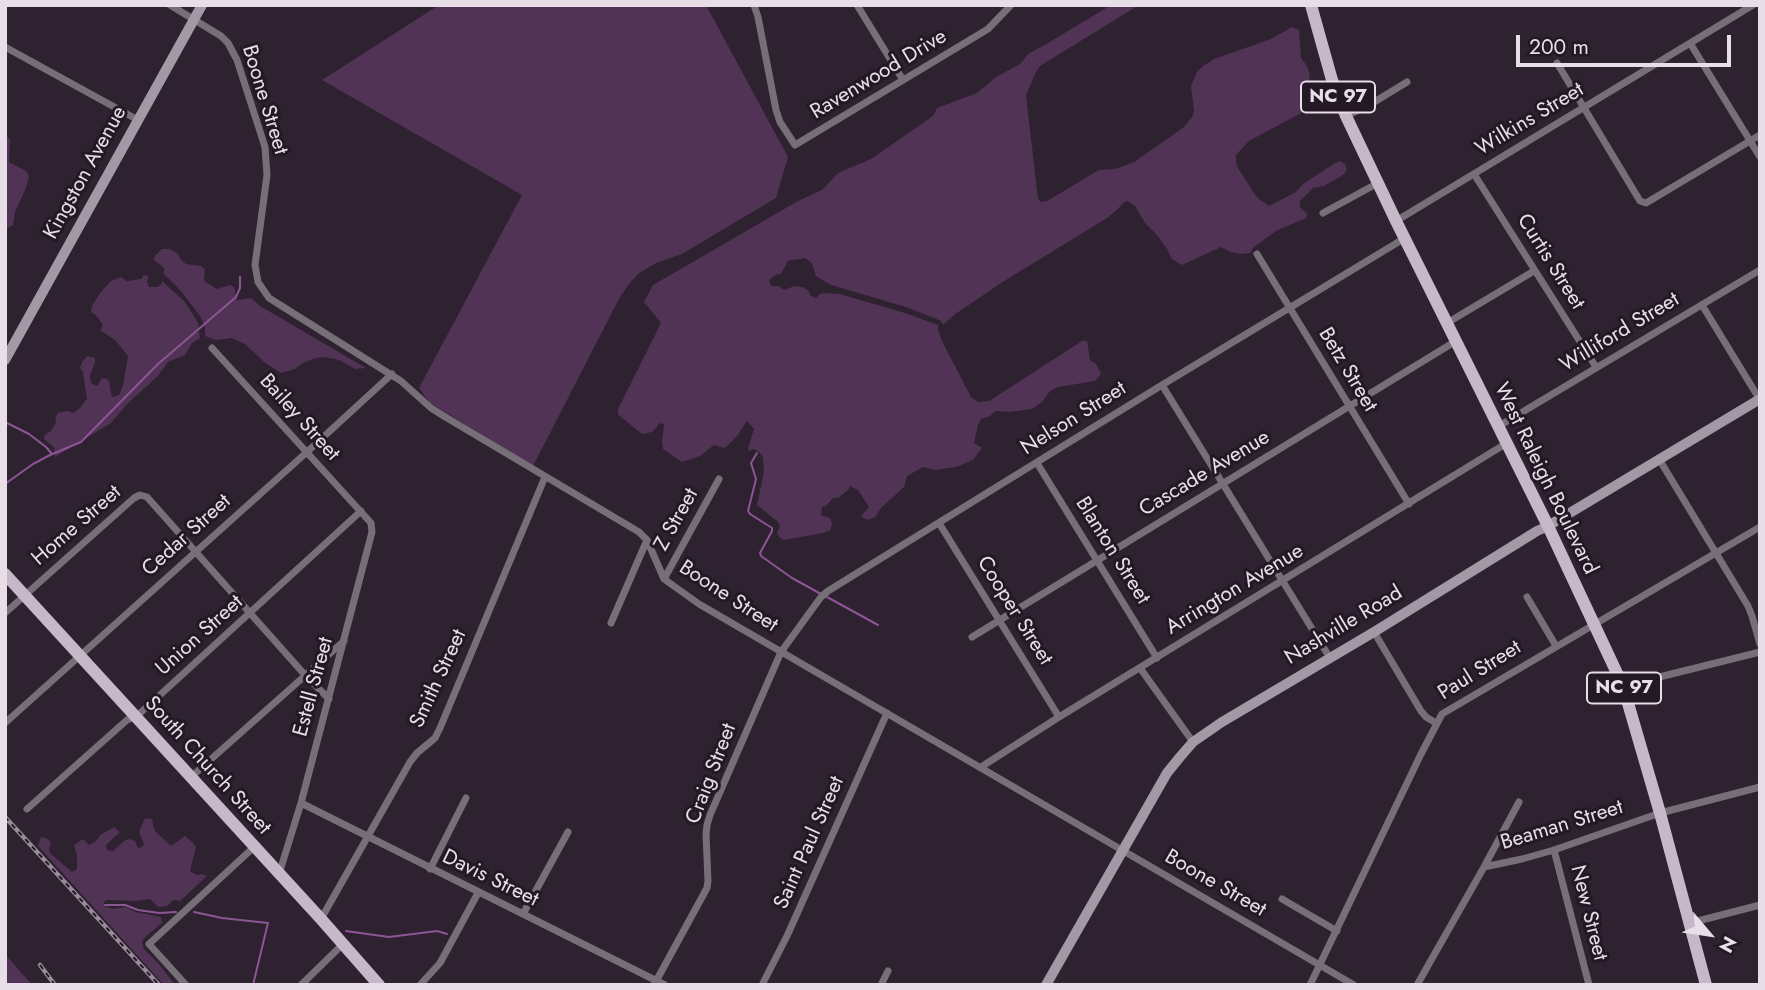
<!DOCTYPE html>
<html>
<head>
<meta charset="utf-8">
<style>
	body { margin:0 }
	#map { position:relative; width:1765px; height:990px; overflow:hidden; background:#2e2130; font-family:Jost,sans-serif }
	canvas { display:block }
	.frame { position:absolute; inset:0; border:7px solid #e7dee8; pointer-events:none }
	.north { position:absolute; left:1674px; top:899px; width:70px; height:70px; -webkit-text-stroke:5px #241826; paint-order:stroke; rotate:119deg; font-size:19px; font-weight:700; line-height:28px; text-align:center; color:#e7dee8 }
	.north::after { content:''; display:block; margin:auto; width:24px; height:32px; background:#e7dee8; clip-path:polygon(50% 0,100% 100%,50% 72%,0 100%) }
	.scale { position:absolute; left:1516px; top:35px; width:215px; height:32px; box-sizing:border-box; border:4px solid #e7dee8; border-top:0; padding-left:9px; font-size:21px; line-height:24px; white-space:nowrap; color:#e7dee8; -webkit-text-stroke:5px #241826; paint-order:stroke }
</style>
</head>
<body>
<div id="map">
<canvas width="1765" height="990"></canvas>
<div class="frame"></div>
<div class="north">N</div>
<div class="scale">200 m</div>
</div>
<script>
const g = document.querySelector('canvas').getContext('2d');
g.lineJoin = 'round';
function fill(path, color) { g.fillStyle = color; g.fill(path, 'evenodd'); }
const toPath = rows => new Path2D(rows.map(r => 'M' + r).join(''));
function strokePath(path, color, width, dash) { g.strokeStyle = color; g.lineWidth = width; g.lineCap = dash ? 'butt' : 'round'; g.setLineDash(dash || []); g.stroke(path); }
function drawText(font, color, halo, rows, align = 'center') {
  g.font = font + ' Jost,sans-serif'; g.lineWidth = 6; g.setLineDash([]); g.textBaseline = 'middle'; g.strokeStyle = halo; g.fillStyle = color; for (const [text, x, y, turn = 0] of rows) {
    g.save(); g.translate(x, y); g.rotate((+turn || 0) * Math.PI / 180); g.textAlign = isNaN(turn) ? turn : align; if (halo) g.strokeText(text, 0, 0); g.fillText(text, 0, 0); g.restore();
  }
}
const green = toPath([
	[439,5,706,5,788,157,776,198,682,254,656,263,639,273,629,284,620,297,533,466,429,402,419,388,522,195,322,80],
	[1111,5,1139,5,1040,66,1036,72,1026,95,1038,199,1041,202,1047,201,1099,170,1115,169,1134,162,1177,132,1185,126,1192,117,1194,111,1191,86,1197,72,1202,67,1214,59,1271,39,1292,27,1299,30,1301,58,1307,66,1310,75,1309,80,1317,92,1318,100,1315,106,1311,110,1303,112,1249,141,1236,155,1236,162,1238,168,1254,193,1260,200,1269,206,1296,192,1303,184,1335,163,1340,161,1345,164,1347,170,1343,175,1324,186,1313,188,1300,201,1300,207,1307,214,1306,218,1276,231,1254,247,1250,253,1241,254,1230,252,1221,247,1182,265,1172,259,1167,249,1157,235,1145,223,1135,206,1127,201,1123,203,1118,209,1107,218,1001,283,954,315,943,325,941,321,934,318,906,307,831,285,816,276,812,263,805,258,788,261,781,274,775,275,769,280,771,286,778,286,785,290,794,286,802,287,808,290,811,296,816,298,820,294,825,293,840,294,905,313,938,325,938,330,942,341,971,397,978,402,989,401,1082,341,1087,341,1090,360,1096,364,1101,374,1095,381,1058,387,1050,391,1042,402,1032,409,1009,412,996,411,990,416,981,419,978,425,974,443,982,448,973,460,956,467,935,470,923,467,907,476,904,487,881,508,875,517,867,520,861,516,869,507,858,490,850,486,848,490,838,498,833,498,826,506,822,507,821,515,830,518,832,523,830,531,823,533,784,540,780,538,777,533,780,526,778,522,757,505,764,472,763,457,759,452,754,449,749,451,748,448,754,429,747,421,737,436,725,448,714,445,700,456,682,462,663,449,662,442,664,424,660,423,652,432,642,434,621,417,618,414,618,409,661,323,644,302,653,285,798,201,822,190,838,173,871,159,933,116,937,108,977,93,996,77,1020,64,1028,54,1048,43],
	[5,134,10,140,9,162,26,171,29,176,26,188,15,212,13,225,5,229],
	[162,249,170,249,178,254,181,260,186,264,201,266,205,269,204,281,209,284,217,289,230,285,234,287,237,300,251,298,260,306,366,368,355,369,339,360,325,357,316,358,303,363,295,369,281,373,264,362,245,344,232,338,216,340,205,336,205,328,200,316,181,291,163,273,165,269,154,260,155,256],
	[144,275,149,276,147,281,149,287,157,287,161,285,162,281,185,302,198,323,200,338,192,343,185,355,168,362,158,376,128,403,111,423,55,457,54,447,44,439,45,435,51,431,56,423,55,418,58,413,67,411,74,413,80,408,87,399,83,372,80,368,82,362,87,356,95,358,95,363,90,376,91,383,97,386,102,378,107,379,109,381,112,397,119,395,123,385,128,356,115,340,100,330,103,325,96,315,91,312,92,306,100,293,111,281,121,277,127,281,141,279],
	[145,818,152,819,154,830,171,846,185,836,192,842,196,847,190,871,197,875,202,874,207,876,180,901,173,900,167,906,158,907,150,899,135,901,107,900,104,902,104,906,113,909,125,907,136,912,161,917,162,923,145,937,142,942,144,949,159,964,175,985,164,985,38,846,41,837,48,839,51,843,49,850,51,854,72,872,77,869,77,855,74,845,83,839,89,845,96,841,100,835,114,827,120,832,106,845,107,850,113,851,125,840,129,839,135,841,138,848,142,847,144,844,139,832],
	[5,955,6,955,32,985,5,985]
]);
const stream = toPath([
	[5,422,29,434,46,447,52,454],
	[757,453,751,463,756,479,748,511,750,514,772,528,772,531,760,553,761,556,792,578,821,594],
	[5,484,33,464,50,455,81,442,158,364,236,297,240,288,240,277],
	[827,597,878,625],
	[105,905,125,905,138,910,159,913,176,912],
	[194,912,222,918,268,923,253,985],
	[346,931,389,937,437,931,447,934]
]);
const street = toPath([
	[170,5,221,36,228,43,237,60,265,147,267,175,255,265,258,282,269,298,401,381,431,408,447,418,639,532,647,540,664,579,699,604,1354,985],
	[754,5,758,17,776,110,780,122,795,145,988,29,1011,5],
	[857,5,903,80],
	[1690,43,1760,157],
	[5,47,138,120],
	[1557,63,1640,201,1646,203,1760,135],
	[1346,116,1371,104,1407,82],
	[1474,174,1596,367],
	[1323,213,1378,183],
	[1396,221,1753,5],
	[1257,254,1409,504],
	[1702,305,1760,400],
	[1447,323,1534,271],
	[212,348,371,523,372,532,301,803,279,874],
	[1162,385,1330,658],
	[1499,426,1760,270],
	[1659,459,1748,606,1752,616,1760,644],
	[1037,463,1157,658],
	[939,523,1059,717],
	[664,579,719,479],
	[1527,597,1556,646],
	[5,613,134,498,140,495,147,497,305,675,329,699],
	[611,623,647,540],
	[1374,632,1421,711,1426,717,1436,723],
	[972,637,1456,341],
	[1140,668,1193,742],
	[1623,686,1760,652],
	[5,723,307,452,392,374],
	[981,767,1059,717,1507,443],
	[191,777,344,641],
	[301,803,665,985],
	[27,809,127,720,137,716,361,511],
	[1554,850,1589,985],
	[1484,867,1519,802],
	[430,869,466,798],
	[1282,899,1337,931],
	[523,914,568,832],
	[321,919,410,762,417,753,435,738,440,728,545,477],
	[1690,923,1760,905],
	[186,985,149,944,254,847],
	[301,985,343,944],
	[420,985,440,963,478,893],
	[654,985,707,888,708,881,706,834,707,825,710,815,781,652,821,597,828,591,1162,385,1405,238],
	[762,985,787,936,887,713],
	[881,985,888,971],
	[1310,985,1421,754,1442,714,1760,527],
	[1417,985,1484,867,1522,859,1554,850,1660,813,1760,787]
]);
const secondary = toPath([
	[5,360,202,5],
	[1046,985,1167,773,1180,757,1193,742,1222,722,1374,632,1537,531,1548,526,1760,399]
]);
const primary = toPath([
	[1311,5,1332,80,1346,116,1396,221,1548,526,1623,686,1660,813,1706,985],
	[5,574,321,919,379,985]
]);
const rail = toPath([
	[5,817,159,985],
	[40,965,55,985]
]);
const shields = [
	[1338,97,74],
	[1624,688,74]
];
const shieldNames = [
	["NC 97",1338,97],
	["NC 97",1624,688]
];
const streetNames = [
	["Ravenwood Drive",879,75,-31],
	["Boone Street",264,100,73],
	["Wilkins Street",1530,120,-31],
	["Kingston Avenue",86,173,-61],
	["Curtis Street",1550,262,58],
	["Williford Street",1620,333,-31],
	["Betz Street",1347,370,59],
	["Bailey Street",299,418,48],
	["Nelson Street",1074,419,-32],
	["Cascade Avenue",1205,474,-31],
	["West Raleigh Boulevard",1545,479,64],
	["Z Street",677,520,-61],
	["Home Street",77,526,-41],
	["Cedar Street",187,536,-42],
	["Blanton Street",1112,551,58],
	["Arrington Avenue",1235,590,-31],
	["Boone Street",728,597,33],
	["Cooper Street",1014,611,58],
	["Nashville Road",1344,626,-31],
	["Union Street",200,636,-42],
	["Paul Street",1480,671,-32],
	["Smith Street",439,679,-65],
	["Estell Street",314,687,-75],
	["South Church Street",207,766,48],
	["Craig Street",712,774,-69],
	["Beaman Street",1562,826,-17],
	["Saint Paul Street",810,843,-66],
	["Davis Street",490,879,26],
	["Boone Street",1215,884,30],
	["New Street",1588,913,76]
];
fill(green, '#513355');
strokePath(stream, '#8c5694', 2);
strokePath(street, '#766f77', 7);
strokePath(secondary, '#a398a5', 10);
strokePath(primary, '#c6b8c8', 12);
strokePath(rail, '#978c98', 4.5);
strokePath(rail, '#241826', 2, [5]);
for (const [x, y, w] of shields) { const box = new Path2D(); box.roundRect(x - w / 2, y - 15.5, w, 31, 5); g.fillStyle = '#241826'; g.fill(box); strokePath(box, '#e7dee8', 2); }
drawText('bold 19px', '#e7dee8', null, shieldNames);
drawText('21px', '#e7dee8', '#241826', streetNames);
</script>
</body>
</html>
